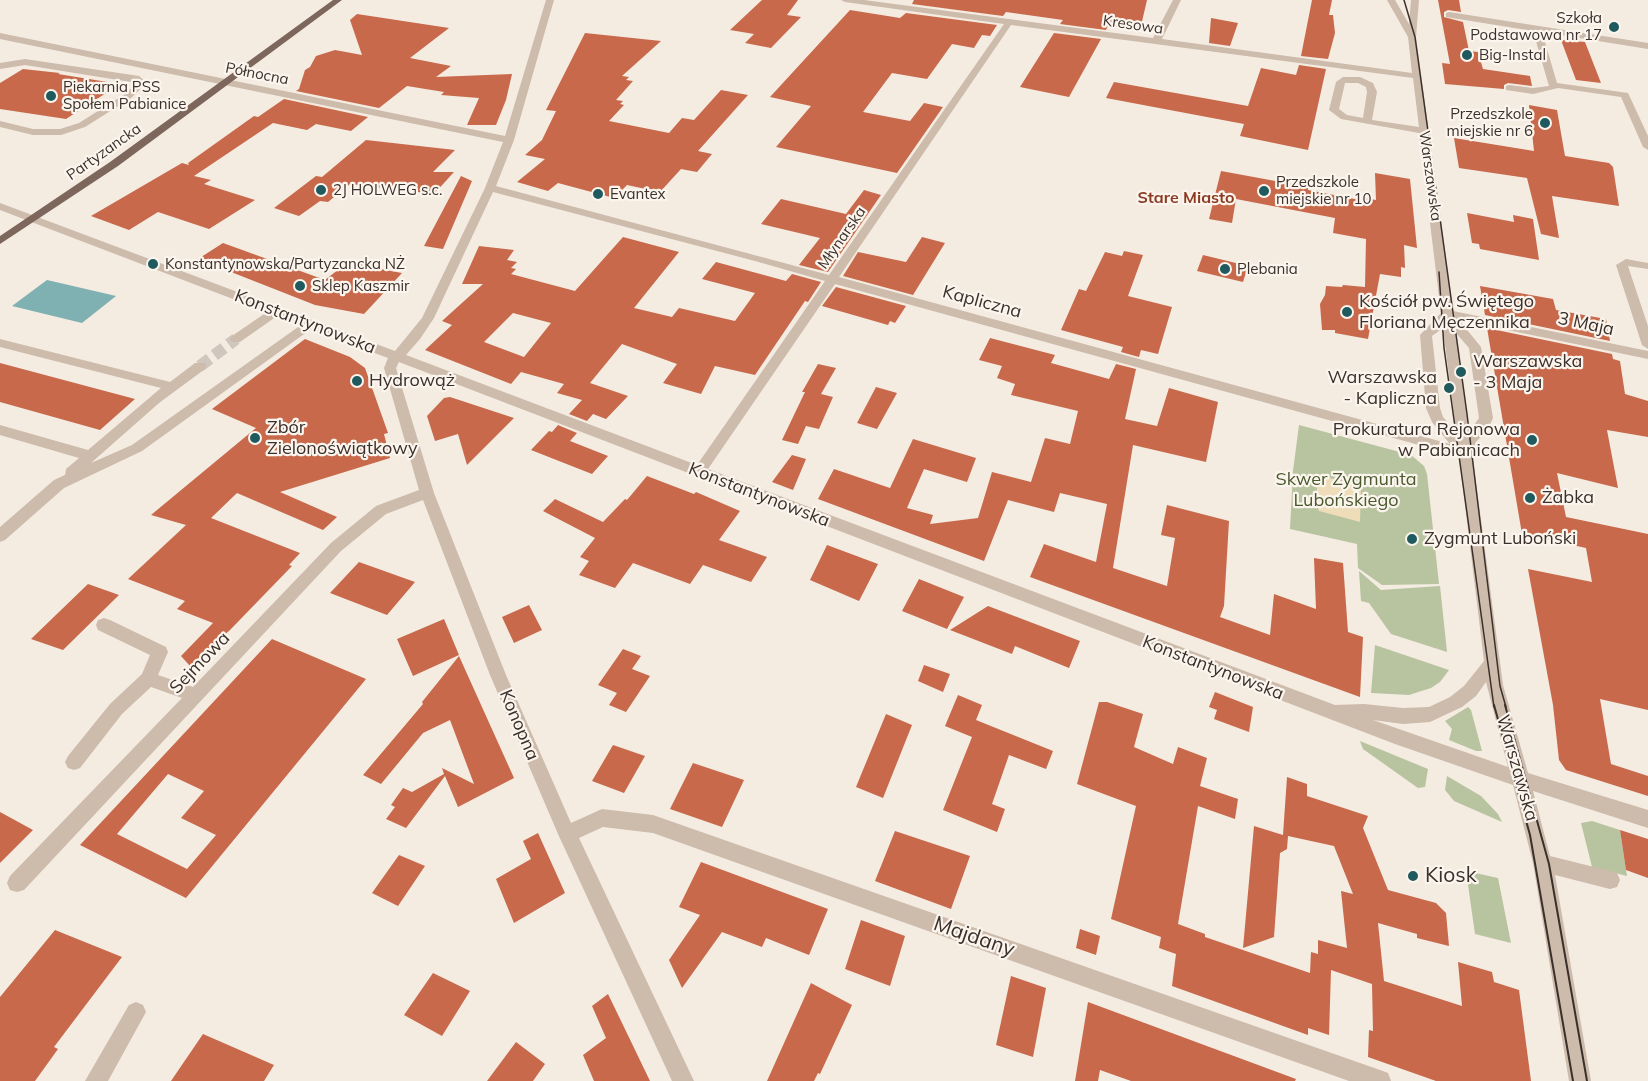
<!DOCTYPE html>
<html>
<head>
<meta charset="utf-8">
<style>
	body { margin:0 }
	canvas { display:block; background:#f4ebe1 }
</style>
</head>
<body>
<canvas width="1648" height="1081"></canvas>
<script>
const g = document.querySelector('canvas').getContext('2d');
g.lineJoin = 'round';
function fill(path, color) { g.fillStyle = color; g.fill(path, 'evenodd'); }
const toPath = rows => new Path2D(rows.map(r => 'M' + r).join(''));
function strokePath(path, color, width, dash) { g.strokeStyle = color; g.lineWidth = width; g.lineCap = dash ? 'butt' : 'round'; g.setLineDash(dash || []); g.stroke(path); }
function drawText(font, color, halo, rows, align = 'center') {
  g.font = font + ' Mulish,sans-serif'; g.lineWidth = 4.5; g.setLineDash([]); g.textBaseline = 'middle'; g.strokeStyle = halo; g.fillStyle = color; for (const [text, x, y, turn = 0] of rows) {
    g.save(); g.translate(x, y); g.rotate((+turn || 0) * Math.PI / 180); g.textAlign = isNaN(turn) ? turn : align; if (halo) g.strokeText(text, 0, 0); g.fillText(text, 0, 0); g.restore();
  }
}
const green = toPath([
	[1299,425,1411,455,1424,466,1427,474,1439,584,1382,585,1358,568,1357,544,1290,529,1293,471],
	[1359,571,1381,590,1440,586,1447,652,1391,634,1369,603,1361,601],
	[1375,645,1449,670,1440,682,1431,688,1409,695,1371,693],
	[1468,707,1471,710,1482,751,1476,751,1449,740,1452,729,1445,721],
	[1360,741,1428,769,1425,787,1418,788,1363,749],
	[1447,776,1481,796,1498,814,1502,822,1454,801,1445,790],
	[1592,821,1620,830,1627,876,1592,867,1581,823],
	[1466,871,1498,878,1511,943,1475,934]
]);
const sand = toPath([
	[1318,475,1361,486,1360,522,1319,511,1316,503]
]);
const water = toPath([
	[47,280,116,296,82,323,12,306]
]);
const building = toPath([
	[762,0,798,0,787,15,801,17,771,48,745,43,754,34,730,30],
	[914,0,1147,0,1140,30,1108,26,1106,30,1060,24,1063,20,1006,12,1003,16,912,4],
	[1312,0,1332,0,1329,15,1333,15,1335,33,1328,59,1301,56],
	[1438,0,1459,0,1461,12,1448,10,1444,12,1444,17,1463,22,1469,51,1478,52,1483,69,1530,76,1532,86,1508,83,1504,85,1504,89,1445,84,1442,63,1450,64],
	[850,10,900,18,906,13,997,25,990,36,982,35,974,48,952,44,927,79,892,73,863,112,910,121,924,103,943,107,897,173,776,147,811,106,770,97],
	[357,14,449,28,410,58,451,66,436,77,512,74,506,100,496,125,467,125,479,98,441,95,444,92,407,86,379,108,296,91,299,89,305,70,310,67,316,56,335,50,362,55,350,20],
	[1211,18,1238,23,1230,46,1209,43],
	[585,33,661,41,622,76,629,77,626,80,633,81,616,100,623,101,620,104,624,105,609,121,669,133,682,118,694,120,721,90,748,95,698,151,712,154,697,172,681,169,660,192,627,185,614,198,558,183,548,191,517,182,545,159,525,155,542,140,556,111,546,110],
	[1054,33,1101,39,1069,97,1020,87],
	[1561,40,1585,42,1601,83,1576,80],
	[1299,65,1326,69,1308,150,1240,136,1244,124,1106,98,1114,82,1248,106,1261,68,1296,75],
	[23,69,60,73,58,74,120,84,66,119,0,109,0,83],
	[284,99,368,117,351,131,316,124,307,130,273,123,194,176,211,180,204,184,255,200,209,229,158,212,129,230,91,216,182,163,189,165,188,163,254,116,258,117],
	[1529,105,1557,110,1565,156,1609,163,1613,167,1619,206,1552,196,1559,238,1541,234,1527,178,1459,168,1454,138,1534,151],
	[366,140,455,150,433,172,454,172,434,194,350,184,328,202,320,201,299,216,274,208,316,176,322,177],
	[1221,171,1308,187,1308,190,1360,200,1360,197,1376,200,1375,173,1410,179,1417,248,1404,245,1405,268,1401,267,1401,277,1380,274,1368,339,1335,333,1335,330,1322,330,1320,304,1325,295,1326,286,1342,287,1343,285,1365,287,1366,239,1333,233,1335,218,1236,199,1232,223,1209,219],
	[461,176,472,181,443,249,424,246],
	[864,190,881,195,828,272,799,265,820,238,761,224,781,199,846,214],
	[1467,213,1514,222,1513,215,1533,219,1539,260,1480,249,1479,244,1472,243],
	[623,237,679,252,634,308,672,317,679,308,735,321,755,293,702,279,716,262,786,281,792,274,821,282,808,302,805,301,755,375,715,366,701,394,663,383,677,364,622,344,590,383,628,396,606,419,593,414,587,421,569,414,582,400,557,393,564,384,521,372,511,384,425,350,452,325,442,321,483,284,462,284,479,246,514,250,507,260,517,262,511,268,516,269,511,274,575,291],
	[513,313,551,323,524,357,484,342],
	[922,237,945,243,913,295,843,276,858,252,906,262],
	[223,243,325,280,348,262,371,264,369,267,402,273,364,314,315,305,198,259],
	[1124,251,1143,255,1128,296,1172,307,1158,354,1141,350,1139,357,1121,352,1123,347,1061,330,1079,289,1086,291,1105,252,1122,256],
	[1203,255,1248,266,1243,282,1197,271],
	[1480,286,1553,299,1556,310,1606,319,1610,341,1485,315],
	[836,287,906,306,895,323,890,321,888,325,822,306],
	[1487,328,1612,354,1613,359,1620,361,1625,394,1648,401,1648,437,1607,430,1618,488,1557,473,1566,517,1648,534,1648,710,1600,699,1611,764,1648,776,1648,796,1566,770,1559,760,1553,705,1528,569,1592,582,1586,548,1522,534],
	[990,338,1055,355,1051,363,1109,379,1116,364,1136,369,1125,419,1157,426,1169,388,1218,402,1206,462,1133,445,1113,568,1167,586,1175,538,1161,535,1167,505,1229,521,1224,606,1220,617,1270,635,1274,594,1316,609,1314,558,1343,563,1348,632,1363,637,1360,697,1030,577,1044,544,1096,562,1107,504,1060,493,1054,512,1008,500,984,561,818,499,834,469,890,488,913,439,976,458,967,482,924,469,907,508,933,515,930,524,978,518,992,472,1031,482,1045,438,1070,444,1078,411,1011,395,1015,384,997,378,1002,366,979,360],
	[305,339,350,357,365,368,388,433,384,434,390,458,280,492,337,517,323,530,237,493,211,518,300,553,289,565,292,566,230,630,190,666,181,656,213,623,177,609,185,601,128,579,186,525,151,515,256,428,212,409],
	[0,363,135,399,100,430,0,402],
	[818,364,836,368,821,394,833,397,819,429,806,426,798,444,782,440,805,392,802,392],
	[876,387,897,393,877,429,857,423],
	[450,397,514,418,467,465,458,434,435,441,427,416,444,398],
	[558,425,577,433,570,441,608,456,592,474,531,450,549,431,552,432],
	[792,455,806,459,793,490,772,482],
	[647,476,694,494,696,492,740,511,719,540,767,557,751,582,703,565,690,584,633,563,615,588,579,575,589,561,580,557,595,538,543,511,555,499,603,522,625,499,627,500],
	[827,545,878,564,859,601,810,580],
	[359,562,415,582,387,615,330,593],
	[919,579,964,597,947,629,902,611],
	[88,584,119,595,63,650,31,639],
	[529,605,542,630,514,643,502,617],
	[988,606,1080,641,1069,668,1015,646,1012,654,950,630],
	[444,619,459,655,413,676,397,639],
	[272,639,366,679,186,898,80,845],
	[168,774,204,791,181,818,216,835,187,869,117,834],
	[623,649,641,656,632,669,650,676,626,712,609,705,617,693,598,685],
	[459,656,514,778,458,807,445,776,406,828,386,819,395,807,391,805,403,788,412,792,444,774,442,768,474,784,450,720,423,733,381,784,363,775,423,704,422,702],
	[924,665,950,674,943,692,918,681],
	[1215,692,1253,707,1249,732,1214,719,1217,710,1209,707],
	[958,695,982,705,976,720,1053,751,1046,769,1009,755,992,804,1005,809,997,832,943,810,972,737,945,726],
	[1099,702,1107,702,1143,714,1134,747,1173,764,1178,747,1207,758,1200,786,1238,799,1235,819,1198,806,1178,924,1205,934,1205,937,1310,973,1311,952,1318,954,1318,940,1347,948,1341,891,1353,894,1334,846,1288,836,1287,849,1280,853,1274,937,1243,948,1254,826,1283,835,1287,777,1307,784,1307,796,1368,816,1363,828,1388,890,1436,903,1446,913,1449,946,1417,938,1417,934,1378,923,1384,981,1462,1006,1458,962,1492,972,1494,982,1519,990,1531,1081,1436,1081,1368,1057,1369,1030,1373,1031,1372,984,1331,970,1329,1035,1308,1028,1308,1035,1172,986,1176,954,1159,948,1161,937,1111,919,1136,806,1077,784],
	[886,714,912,725,883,798,856,787],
	[613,745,645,756,624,793,592,781],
	[693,763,744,780,722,827,670,809],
	[0,812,33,830,0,863],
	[1620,830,1648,839,1648,878,1626,870],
	[895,831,970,856,951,909,875,881],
	[538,833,565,893,514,923,496,879,531,859,523,841],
	[399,855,425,866,398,906,372,893],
	[701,862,828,909,809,955,766,938,762,947,722,932,682,988,669,960,700,915,679,907],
	[861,920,905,936,890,986,845,969],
	[1080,929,1100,936,1096,955,1076,948],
	[55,930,122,957,54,1047,58,1049,35,1081,0,1081,0,997],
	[433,973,470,991,442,1036,404,1015],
	[1011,976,1046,988,1033,1057,996,1045],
	[811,983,852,1005,820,1074,818,1073,814,1081,767,1081],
	[608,994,623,1025,650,1081,594,1081,583,1055,606,1038,592,1006],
	[1088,1002,1296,1079,1295,1081,1131,1081,1100,1070,1098,1081,1075,1081],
	[203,1034,274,1065,264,1081,171,1081],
	[516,1042,545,1064,533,1081,487,1081]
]);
const minorTunnel = toPath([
	[200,366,236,339]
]);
const minor = toPath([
	[546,0,554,0,514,140,496,186,829,275,1004,24,845,2,841,0,864,0,1153,38,1173,0,1181,0,1162,39,1412,73,1408,37,1387,0,1395,0,1409,24,1411,0,1419,0,1416,37,1453,311,1648,351,1648,359,1459,320,1481,347,1493,418,1488,429,1476,442,1472,452,1503,685,1528,773,1648,810,1648,828,1533,791,1550,856,1610,871,1617,873,1620,880,1617,887,1610,889,1555,875,1591,1081,1569,1081,1533,863,1513,785,1395,744,399,362,396,368,434,493,506,675,571,823,602,809,653,815,1380,1070,1388,1073,1391,1081,1349,1081,653,833,603,827,579,838,694,1081,672,1081,558,834,490,675,423,500,386,514,341,551,24,890,17,892,10,890,7,883,10,876,182,698,151,687,122,714,80,768,74,770,68,768,65,762,68,756,110,704,142,674,150,655,98,630,96,625,98,620,104,618,110,620,166,647,168,652,158,675,193,687,331,543,376,506,419,490,384,368,388,358,311,329,142,451,64,488,5,540,0,542,0,527,54,480,65,475,66,469,79,458,0,435,0,425,88,450,161,388,0,347,0,339,170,382,195,363,205,363,206,366,205,369,159,403,91,463,132,445,301,325,277,316,240,342,232,342,230,339,232,336,267,312,0,210,0,203,395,351,422,318,485,188,503,142,0,39,0,33,505,136,546,0],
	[1011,25,1413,78,1419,127,1372,120,1377,92,1373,83,1360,77,1343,77,1336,82,1329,110,1341,119,1419,133,1441,313,1420,335,1426,408,1432,422,1450,444,839,277,1011,25],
	[1345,83,1358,83,1366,87,1367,92,1363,118,1347,115,1339,109,1345,83],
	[493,192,755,261,825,281,697,465,406,355,420,339,434,318,493,192],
	[835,284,1459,456,1484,661,1464,686,1450,697,1429,707,1403,708,1364,704,1335,705,708,469,835,284],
	[1443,328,1456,432,1443,417,1440,408,1432,336,1443,328],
	[1456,333,1469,348,1479,418,1469,432,1456,333],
	[1486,682,1508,767,1373,720,1403,724,1430,722,1462,707,1476,696,1486,682],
	[1449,12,1648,43,1648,49,1542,32,1557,83,1628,93,1648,136,1648,150,1643,147,1621,97,1558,88,1533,94,1506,90,1506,86,1509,85,1533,88,1549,86,1533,31,1446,17,1446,13,1449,12],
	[25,59,139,76,147,83,131,98,85,127,61,135,33,135,0,127,0,121,33,129,60,129,79,123,125,94,137,83,25,65,0,69,0,63,25,59],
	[1626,259,1648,263,1648,269,1628,266,1648,326,1648,349,1642,345,1616,265,1626,259],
	[136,1002,143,1005,146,1012,108,1081,85,1081,129,1005,136,1002]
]);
const major = toPath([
	[333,0,342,0,118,166,0,244,0,236,110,162,333,0]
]);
const tramFar1 = toPath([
	[1404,0,1415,37,1467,414,1500,686,1506,707],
	[1439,272,1444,348,1494,707]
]);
const tram = toPath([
	[1494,705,1530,835,1573,1081],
	[1505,705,1549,864,1587,1081]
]);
const markers = [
	[1614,27,6,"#1f5a5e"],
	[1467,55,6,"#1f5a5e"],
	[51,96,6,"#1f5a5e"],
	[1545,123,6,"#1f5a5e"],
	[321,190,6,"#1f5a5e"],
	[1264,191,6,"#1f5a5e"],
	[598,194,6,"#1f5a5e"],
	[153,264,6,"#1f5a5e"],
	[1225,269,6,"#1f5a5e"],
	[300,286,6,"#1f5a5e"],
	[1347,312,6,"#1f5a5e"],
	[1461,372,6,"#1f5a5e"],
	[357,381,6,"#1f5a5e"],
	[1449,388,6,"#1f5a5e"],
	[255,438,6,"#1f5a5e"],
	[1532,440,6,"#1f5a5e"],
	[1530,498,6,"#1f5a5e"],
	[1412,539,6,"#1f5a5e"],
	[1413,876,6,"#1f5a5e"]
];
const farPoinames = [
	["Szkoła",1602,18,"right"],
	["Podstawowa nr 17",1602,35,"right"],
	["Big-Instal",1479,55],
	["Piekarnia PSS",63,87],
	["Społem Pabianice",63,104],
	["Przedszkole",1533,114,"right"],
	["miejskie nr 6",1533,131,"right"],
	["Przedszkole",1276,182],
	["miejskie nr 10",1276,199],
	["2J HOLWEG s.c.",333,190],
	["Evantex",610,194],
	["Konstantynowska/Partyzancka NŻ",165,264],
	["Plebania",1237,269],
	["Sklep Kaszmir",312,286]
];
const farStreetnames = [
	["Kresowa",1133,25,8],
	["Północna",257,74,11],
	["Partyzancka",104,152,-35],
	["Warszawska",1430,176,82],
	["Młynarska",842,238,-55]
];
const farNeighbourhoodnames = [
	["Stare Miasto",1186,198]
];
const streetNames = [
	["Kapliczna",982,302,15],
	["Konstantynowska",305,322,21],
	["3 Maja",1586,324,12],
	["Konstantynowska",759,495,21],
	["Sejmowa",200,663,-46],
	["Konstantynowska",1213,668,21],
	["Konopna",519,725,67],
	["Warszawska",1517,768,74]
];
const poiNames = [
	["Kościół pw. Świętego",1359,302],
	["Floriana Męczennika",1359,323],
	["Warszawska",1473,362],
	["- 3 Maja",1473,383],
	["Warszawska",1437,378,"right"],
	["- Kapliczna",1437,399,"right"],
	["Hydrowąż",369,381],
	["Zbór",267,428],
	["Zielonoświątkowy",267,449],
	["Prokuratura Rejonowa",1520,430,"right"],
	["w Pabianicach",1520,451,"right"],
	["Żabka",1542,498],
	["Zygmunt Luboński",1424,539]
];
const parkNames = [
	["Skwer Zygmunta",1346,480],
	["Lubońskiego",1346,501]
];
const nearPoinames = [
	["Kiosk",1425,876]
];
const nearStreetnames = [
	["Majdany",974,937,19]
];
fill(green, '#b8c4a0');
fill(sand, '#efdcb8');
fill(water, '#7fb0b2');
fill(building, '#c8694b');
strokePath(minorTunnel, '#cfc6bd', 12, [12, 6]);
fill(minor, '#cdbbac');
fill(major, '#7d675c');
strokePath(tramFar1, '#3b302b', 1.5);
strokePath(tram, '#3b302b', 2);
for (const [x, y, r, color] of markers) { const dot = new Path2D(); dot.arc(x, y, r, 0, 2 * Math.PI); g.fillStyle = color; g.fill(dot); strokePath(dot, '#fbf5ee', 2); }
drawText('15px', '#3b302b', '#fbf5ee', farPoinames, 'left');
drawText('15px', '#3b302b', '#fbf5ee', farStreetnames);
drawText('bold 16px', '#8c3b22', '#fbf5ee', farNeighbourhoodnames);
drawText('18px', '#3b302b', '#fbf5ee', streetNames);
drawText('18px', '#3b302b', '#fbf5ee', poiNames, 'left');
drawText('18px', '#4a5a2e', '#fbf5ee', parkNames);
drawText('21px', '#3b302b', '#fbf5ee', nearPoinames, 'left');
drawText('21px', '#3b302b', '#fbf5ee', nearStreetnames);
</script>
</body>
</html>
